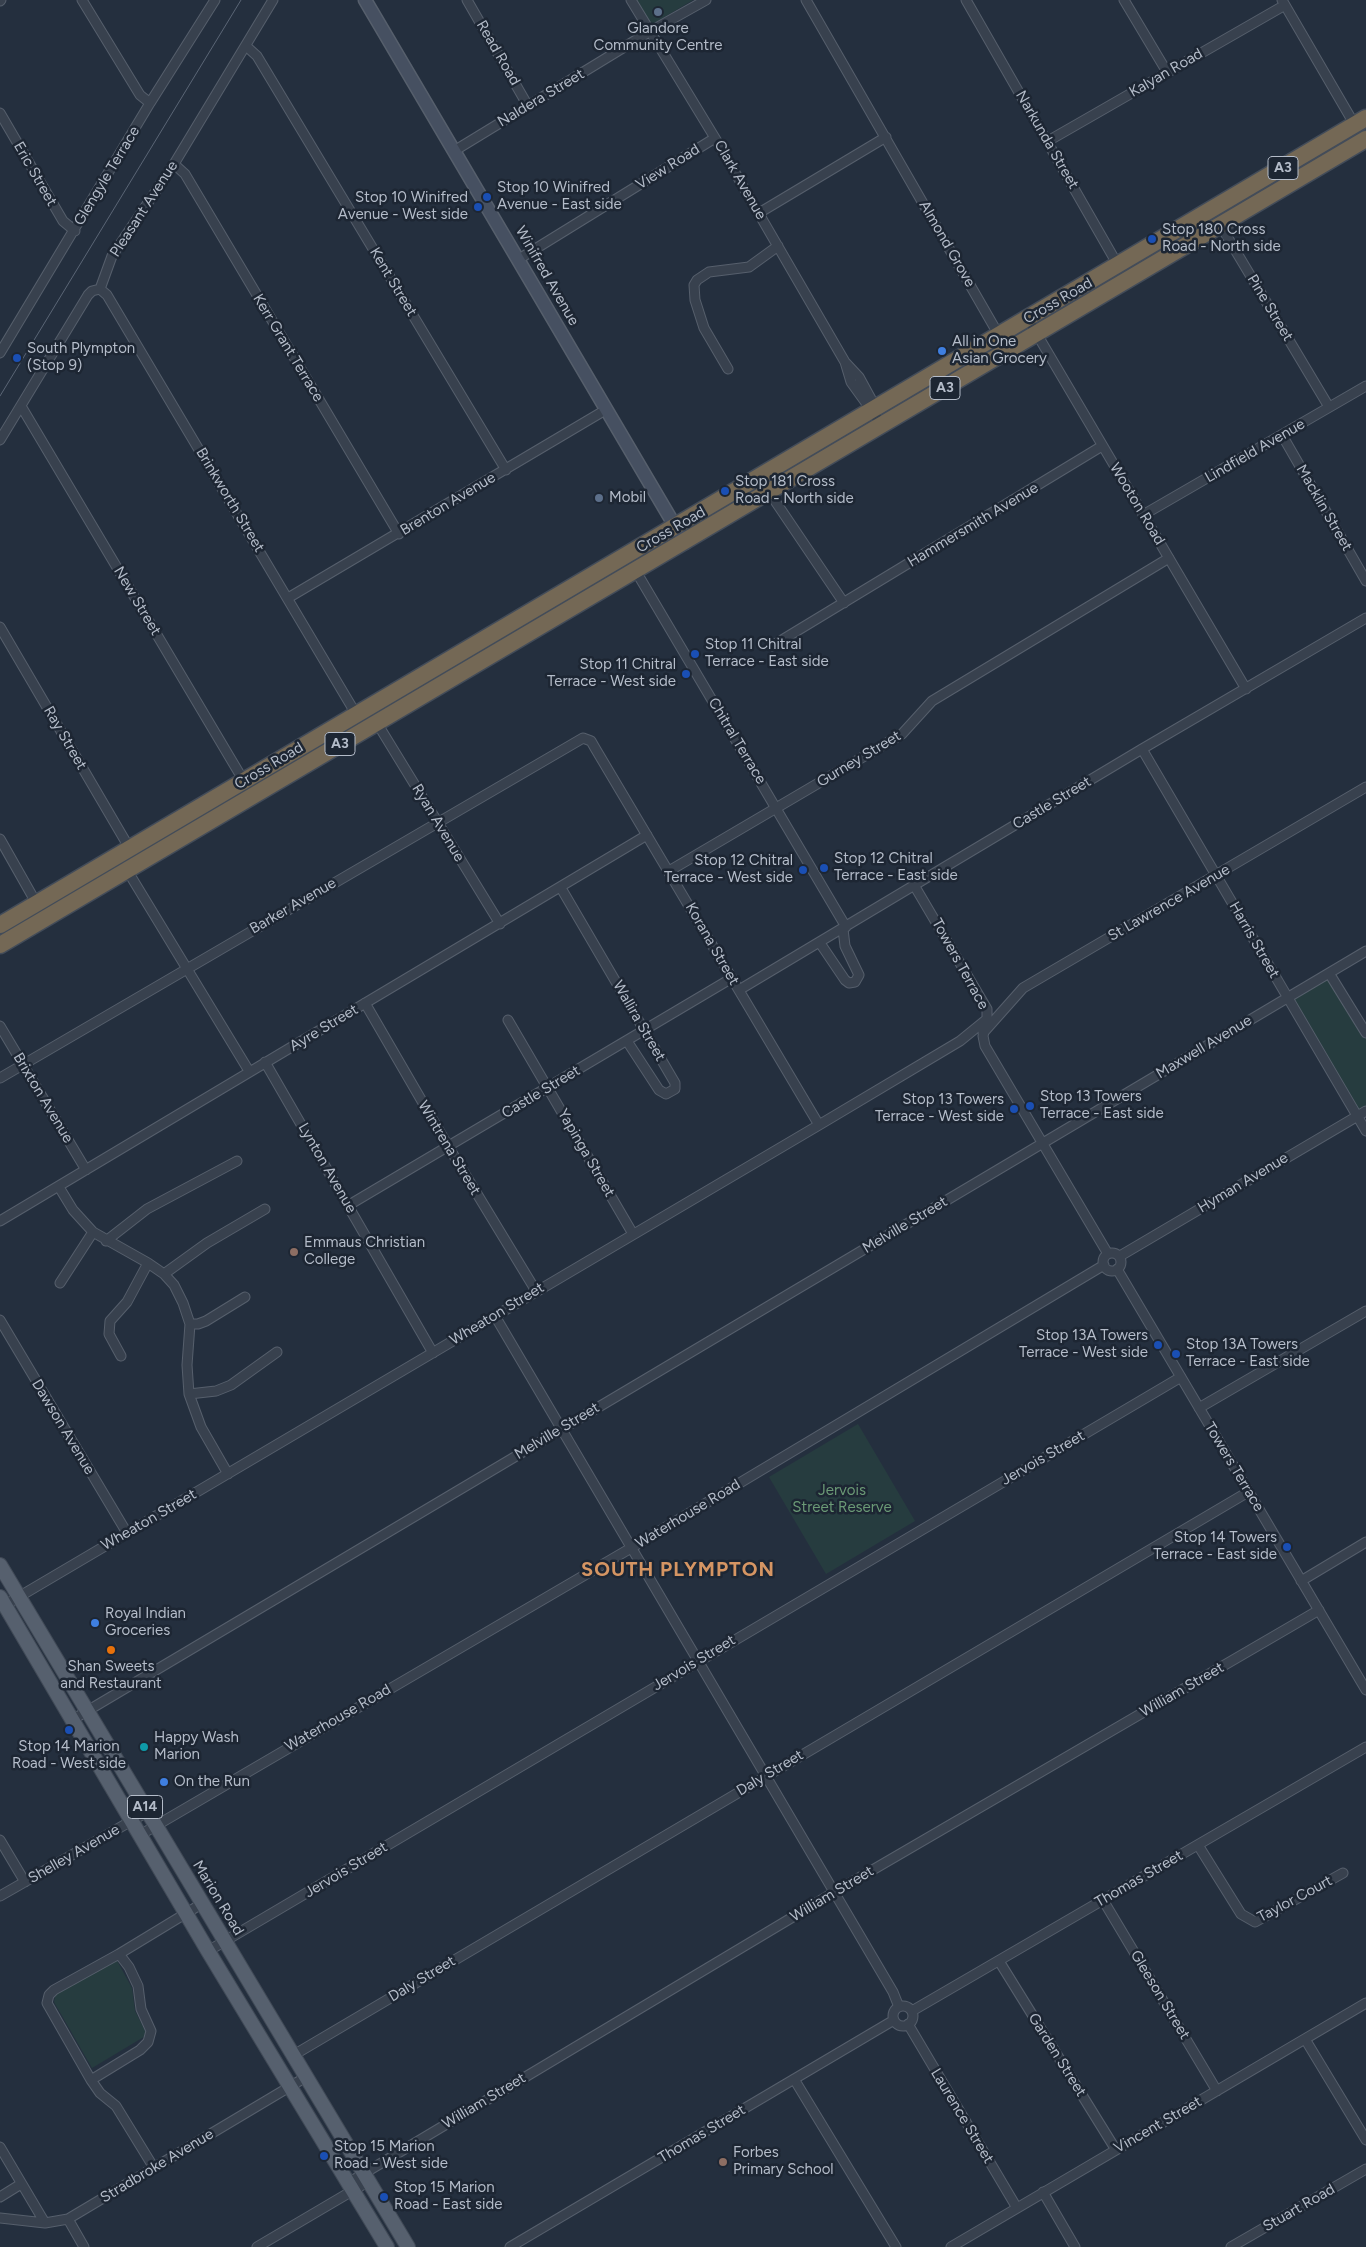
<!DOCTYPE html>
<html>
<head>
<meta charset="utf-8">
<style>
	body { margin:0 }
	canvas { display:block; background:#242f3e }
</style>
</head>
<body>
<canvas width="1366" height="2247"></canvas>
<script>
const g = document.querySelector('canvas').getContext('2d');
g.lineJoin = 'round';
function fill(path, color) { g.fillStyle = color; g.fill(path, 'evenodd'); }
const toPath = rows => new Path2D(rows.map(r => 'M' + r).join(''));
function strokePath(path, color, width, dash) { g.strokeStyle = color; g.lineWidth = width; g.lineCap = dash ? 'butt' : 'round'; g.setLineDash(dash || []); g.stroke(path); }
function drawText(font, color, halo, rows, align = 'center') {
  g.font = font + ' Figtree,sans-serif'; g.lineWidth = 5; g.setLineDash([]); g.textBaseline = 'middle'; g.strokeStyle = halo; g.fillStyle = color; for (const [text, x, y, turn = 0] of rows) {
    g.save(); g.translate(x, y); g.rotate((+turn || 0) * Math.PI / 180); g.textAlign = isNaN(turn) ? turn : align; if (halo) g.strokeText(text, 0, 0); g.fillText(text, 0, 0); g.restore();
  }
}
const green = toPath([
	[637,0,693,0,651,25],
	[1329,973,1366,1034,1366,1112,1359,1116,1289,997],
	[858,1424,915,1521,826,1574,769,1477],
	[116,1959,132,1988,135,2011,147,2035,92,2068,54,2002,56,1993]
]);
const street = toPath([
	[82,0,140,95,150,103],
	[467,0,528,106],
	[631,0,715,138,845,362,859,377,871,399,873,411],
	[806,0,1008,351],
	[966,0,1119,267],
	[1124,0,1167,72],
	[1282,0,1356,127],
	[0,1,1,0],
	[246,46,257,56,506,470],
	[0,113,63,221,75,231],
	[1048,141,1285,5],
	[454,151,649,32,706,0],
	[174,164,185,174,399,534],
	[759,213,886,137],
	[1219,223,1329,407],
	[519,259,715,138],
	[100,289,107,295,356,714],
	[1028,319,1246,689],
	[0,353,150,103,215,0],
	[845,362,851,382,882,425],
	[728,369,704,328,695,300,694,285,697,280,709,272,749,267,778,246],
	[21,406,245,783],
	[1282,435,1366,581],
	[0,440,88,295,92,291,100,289,112,256,174,164,273,0],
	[769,492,844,603],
	[1143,515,1366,386],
	[634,568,846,927],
	[288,598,607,409],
	[0,627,130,849],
	[772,646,1102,446],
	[377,723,500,924],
	[1142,749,1366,1131],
	[0,839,38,906],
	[127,870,249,1071],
	[669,871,902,734,932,701,1169,558],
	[914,885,987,1009,987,1019,983,1036,985,1046,1108,1254],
	[561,888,675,1083,675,1089,666,1094,659,1090,627,1041],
	[820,943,845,980,849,983,855,982,859,975,845,946,843,929],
	[1329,973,1366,1033],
	[739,990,1142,749,1366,618],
	[365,1003,448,1146,536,1291],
	[508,1020,633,1234],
	[0,1026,86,1170],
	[983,1033,1023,988,1366,787],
	[265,1062,433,1353],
	[0,1078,583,738,591,741,595,748,819,1125],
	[59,1187,73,1210,93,1232,148,1263,164,1274,174,1285,183,1303,190,1324,187,1365,189,1394,201,1427,228,1474],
	[349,1205,732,978],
	[0,1221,647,835],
	[106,1241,147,1209,237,1161],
	'1103 1262a9 9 0 1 1 18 0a9 9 0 1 1-18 0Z',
	[1120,1256,1366,1111],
	[1117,1269,1366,1690],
	[164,1274,207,1243,265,1209],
	[60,1283,93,1232],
	[495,1316,893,1992,899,2007],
	[0,1320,127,1533],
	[190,1324,198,1324,206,1321,245,1297],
	[121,1356,109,1334,110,1321,127,1302,148,1263],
	[189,1394,216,1391,231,1385,277,1352],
	[1199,1408,1366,1311],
	[1301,1581,1366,1542],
	[5,1605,819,1125,960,1041,987,1019],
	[72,1720,1366,951],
	[140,1835,631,1548,1104,1265],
	[0,1840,25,1882],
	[1198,1845,1241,1914,1255,1922,1343,1873],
	[0,1896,147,1812],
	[1103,1900,1217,2091],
	[208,1951,1181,1377],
	[999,1961,1116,2150],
	'893 2016a10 10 0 1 1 20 0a10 10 0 1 1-20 0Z',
	[912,2011,1366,1747],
	[908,2024,1017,2208],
	[1305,2039,1366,2140],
	[292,2056,1248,1492],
	[794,2079,896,2247],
	[91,2080,140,2050,148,2042,151,2031,141,2009,138,1986,129,1967,119,1954],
	[0,2147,45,2223],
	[154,2168,116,2106,100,2093,91,2080,47,2003,49,1995,54,1990,119,1954,203,1903],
	[348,2183,833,1893,1319,1610],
	[1043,2192,1075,2247],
	[0,2197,21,2184],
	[0,2218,45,2223,68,2219,306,2077],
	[68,2219,84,2247],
	[257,2247,369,2181],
	[510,2247,894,2020],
	[951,2247,1366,2003],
	[1231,2247,1366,2169]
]);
const secondary = toPath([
	[365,0,685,543]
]);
const primary = toPath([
	[0,1565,408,2247],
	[0,1597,208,1951,387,2247]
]);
const highway = toPath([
	[0,925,1366,118],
	[0,945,1366,139]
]);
const tram = toPath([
	[0,396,241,0]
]);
const markers = [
	[658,12,5,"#5c6f8a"],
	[487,197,5,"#1a4fb4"],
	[478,207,5,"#1a4fb4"],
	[1152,239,5,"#1a4fb4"],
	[942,351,5,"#3f7fe0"],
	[17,358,5,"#1a4fb4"],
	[725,491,5,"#1a4fb4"],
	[599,498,5,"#5c6f8a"],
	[695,654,5,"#1a4fb4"],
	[686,674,5,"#1a4fb4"],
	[824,868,5,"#1a4fb4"],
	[803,870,5,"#1a4fb4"],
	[1030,1106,5,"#1a4fb4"],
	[1014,1109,5,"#1a4fb4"],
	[294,1252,5,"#8d6e63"],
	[1158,1345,5,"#1a4fb4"],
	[1176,1354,5,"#1a4fb4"],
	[1287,1547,5,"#1a4fb4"],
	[95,1623,5,"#3f7fe0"],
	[111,1650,5,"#e8710a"],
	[69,1730,5,"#1a4fb4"],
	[144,1747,5,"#0f9aa8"],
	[164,1782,5,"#3f7fe0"],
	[324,2156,5,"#1a4fb4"],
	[723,2162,5,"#8d6e63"],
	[384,2197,5,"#1a4fb4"]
];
const shields = [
	[1283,168,30],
	[945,388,30],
	[340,744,30],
	[145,1807,35]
];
const shieldNames = [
	["A3",1283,168],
	["A3",945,388],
	["A3",340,744],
	["A14",145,1807]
];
const poiNames = [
	["Glandore",658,29,"center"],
	["Community Centre",658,46,"center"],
	["Stop 10 Winifred",497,188],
	["Avenue - East side",497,205],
	["Stop 10 Winifred",468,198,"right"],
	["Avenue - West side",468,215,"right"],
	["Stop 180 Cross",1162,230],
	["Road - North side",1162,247],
	["All in One",952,342],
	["Asian Grocery",952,359],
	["South Plympton",27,349],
	["(Stop 9)",27,366],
	["Stop 181 Cross",735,482],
	["Road - North side",735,499],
	["Mobil",609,498],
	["Stop 11 Chitral",705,645],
	["Terrace - East side",705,662],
	["Stop 11 Chitral",676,665,"right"],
	["Terrace - West side",676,682,"right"],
	["Stop 12 Chitral",834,859],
	["Terrace - East side",834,876],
	["Stop 12 Chitral",793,861,"right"],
	["Terrace - West side",793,878,"right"],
	["Stop 13 Towers",1040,1097],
	["Terrace - East side",1040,1114],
	["Stop 13 Towers",1004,1100,"right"],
	["Terrace - West side",1004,1117,"right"],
	["Emmaus Christian",304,1243],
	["College",304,1260],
	["Stop 13A Towers",1148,1336,"right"],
	["Terrace - West side",1148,1353,"right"],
	["Stop 13A Towers",1186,1345],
	["Terrace - East side",1186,1362],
	["Stop 14 Towers",1277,1538,"right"],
	["Terrace - East side",1277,1555,"right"],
	["Royal Indian",105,1614],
	["Groceries",105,1631],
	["Shan Sweets",111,1667,"center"],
	["and Restaurant",111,1684,"center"],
	["Happy Wash",154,1738],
	["Marion",154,1755],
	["Stop 14 Marion",69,1747,"center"],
	["Road - West side",69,1764,"center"],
	["On the Run",174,1782],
	["Stop 15 Marion",334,2147],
	["Road - West side",334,2164],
	["Forbes",733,2153],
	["Primary School",733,2170],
	["Stop 15 Marion",394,2188],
	["Road - East side",394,2205]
];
const streetNames = [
	["Read Road",498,53,60],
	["Kalyan Road",1166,73,-30],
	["Naldera Street",541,98,-31],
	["Narkunda Street",1047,140,60],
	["View Road",668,167,-32],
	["Eric Street",35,174,60],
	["Glengyle Terrace",107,176,-59],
	["Clark Avenue",740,180,60],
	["Pleasant Avenue",144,209,-57],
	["Almond Grove",947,244,60],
	["Winifred Avenue",547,276,60],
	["Kent Street",393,282,59],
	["Cross Road",1058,301,-30],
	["Pine Street",1270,308,59],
	["Kerr Grant Terrace",288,348,59],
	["Lindfield Avenue",1255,451,-30],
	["Brinkworth Street",230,500,59],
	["Brenton Avenue",448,504,-31],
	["Wooton Road",1137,504,59],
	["Macklin Street",1324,508,60],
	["Hammersmith Avenue",973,525,-31],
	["Cross Road",671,530,-30],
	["New Street",137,601,59],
	["Ray Street",65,738,60],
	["Chitral Terrace",737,741,59],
	["Gurney Street",859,759,-31],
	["Cross Road",269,766,-31],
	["Castle Street",1052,803,-31],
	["Ryan Avenue",438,823,59],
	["St Lawrence Avenue",1169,903,-30],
	["Barker Avenue",293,906,-30],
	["Harris Street",1254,940,60],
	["Korana Street",712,944,60],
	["Towers Terrace",960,964,61],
	["Wallira Street",639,1021,60],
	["Ayre Street",324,1028,-31],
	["Maxwell Avenue",1204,1047,-31],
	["Castle Street",541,1092,-31],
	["Brixton Avenue",43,1098,59],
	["Wintrena Street",449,1148,59],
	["Yapinga Street",586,1153,60],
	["Lynton Avenue",327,1168,60],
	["Hyman Avenue",1243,1183,-31],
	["Melville Street",905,1225,-31],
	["Wheaton Street",497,1314,-31],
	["Dawson Avenue",63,1427,59],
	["Melville Street",557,1431,-31],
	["Jervois Street",1043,1458,-30],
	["Towers Terrace",1234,1467,59],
	["Waterhouse Road",688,1514,-31],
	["Wheaton Street",149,1520,-30],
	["Jervois Street",694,1663,-31],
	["William Street",1182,1690,-30],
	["Waterhouse Road",338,1718,-30],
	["Daly Street",770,1773,-31],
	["Shelley Avenue",74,1854,-30],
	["Jervois Street",346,1870,-31],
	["Thomas Street",1139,1879,-30],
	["William Street",832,1894,-31],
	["Marion Road",218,1898,59],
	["Taylor Court",1295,1899,-28],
	["Daly Street",422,1979,-31],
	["Gleeson Street",1160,1995,59],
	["Garden Street",1057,2055,58],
	["William Street",484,2101,-31],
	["Laurence Street",962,2116,59],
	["Vincent Street",1158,2125,-30],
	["Thomas Street",702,2134,-31],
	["Stradbroke Avenue",157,2166,-31],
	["Stuart Road",1299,2208,-30]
];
const parkNames = [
	["Jervois",842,1491],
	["Street Reserve",842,1508]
];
const districtNames = [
	["SOUTH PLYMPTON",678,1570]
];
fill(green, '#263c3f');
strokePath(street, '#565f6c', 11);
strokePath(secondary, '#565f6c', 15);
strokePath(primary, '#414a57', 16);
strokePath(highway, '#434c59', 19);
strokePath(street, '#38414e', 9);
strokePath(secondary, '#465061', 12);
strokePath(primary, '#56606e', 14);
strokePath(highway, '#746855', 16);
strokePath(tram, '#5a6575', 1);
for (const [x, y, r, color] of markers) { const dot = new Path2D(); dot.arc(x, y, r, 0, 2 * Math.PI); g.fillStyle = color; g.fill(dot); strokePath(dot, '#1d2633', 2); }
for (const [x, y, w] of shields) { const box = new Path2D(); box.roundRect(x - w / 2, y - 11.5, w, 23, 4); g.fillStyle = '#1d2633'; g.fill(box); strokePath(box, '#b4bcc9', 1); }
drawText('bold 14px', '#b4bcc9', null, shieldNames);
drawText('15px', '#b4bcc9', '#1d2633', poiNames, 'left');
drawText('15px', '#b4bcc9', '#1d2633', streetNames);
drawText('15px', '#6b9a76', '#1d2633', parkNames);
g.letterSpacing = '1px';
drawText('bold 20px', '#d59563', '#1d2633', districtNames);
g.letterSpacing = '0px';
</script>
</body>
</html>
